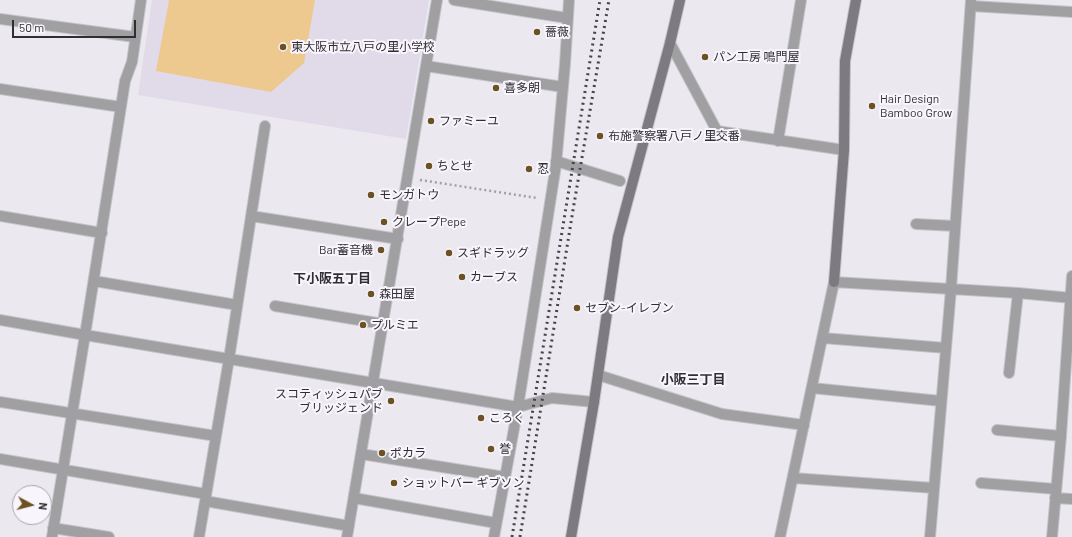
<!DOCTYPE html>
<html>
<head>
<meta charset="utf-8">
<style>
	body { margin:0 }
	#map { position:relative; width:1072px; height:537px; overflow:hidden; background:#ebe8f0; font-family:Barlow,sans-serif }
	canvas { display:block }
	.north { position:absolute; left:12px; top:485px; width:40px; height:40px; box-sizing:border-box; background:#f9f5fd; border:1px solid #a8a5ab; border-radius:50%; rotate:97deg; font-size:11px; font-weight:700; line-height:16px; text-align:center; color:#2f2e31 }
	.north::after { content:''; display:block; margin:auto; width:14px; height:18px; background:#6c5123; clip-path:polygon(50% 0,100% 100%,50% 72%,0 100%) }
	.scale { position:absolute; left:12px; top:20px; width:124px; height:18px; box-sizing:border-box; border:2px solid #2f2e31; border-top:0; padding-left:5px; font-size:12px; line-height:14px; white-space:nowrap; color:#2f2e31; -webkit-text-stroke:3px #f9f5fd; paint-order:stroke }
</style>
</head>
<body>
<div id="map">
<canvas width="1072" height="537"></canvas>
<div class="north">N</div>
<div class="scale">50 m</div>
</div>
<script>
const g = document.querySelector('canvas').getContext('2d');
g.lineJoin = 'round';
function fill(path, color) { g.fillStyle = color; g.fill(path, 'evenodd'); }
const toPath = rows => new Path2D(rows.map(r => 'M' + r).join(''));
function strokePath(path, color, width, dash) { g.strokeStyle = color; g.lineWidth = width; g.lineCap = dash ? 'butt' : 'round'; g.setLineDash(dash || []); g.stroke(path); }
function drawText(font, color, halo, rows, align = 'center') {
  g.font = font + ' Barlow,"Noto Sans JP",sans-serif'; g.lineWidth = 4; g.setLineDash([]); g.textBaseline = 'middle'; g.strokeStyle = halo; g.fillStyle = color; for (const [text, x, y, turn = 0] of rows) {
    g.save(); g.translate(x, y); g.rotate((+turn || 0) * Math.PI / 180); g.textAlign = isNaN(turn) ? turn : align; if (halo) g.strokeText(text, 0, 0); g.fillText(text, 0, 0); g.restore();
  }
}
const built = toPath([
	[152,0,429,0,406,139,138,95]
]);
const green = toPath([
	[169,0,315,0,304,63,271,92,156,71]
]);
const path = toPath([
	[420,180,537,198]
]);
const lane = toPath([
	[971,6,1072,12],
	[916,224,955,226],
	[275,306,383,324],
	[1009,373,1018,293],
	[598,375,722,414,804,425],
	[997,430,1061,436],
	[361,454,505,477],
	[981,483,1056,489],
	[354,498,496,523]
]);
const street = toPath([
	[454,0,567,18],
	[0,19,135,37],
	[670,43,717,131,844,150],
	[426,66,563,87],
	[0,89,121,107],
	[778,141,801,0],
	[556,161,620,181],
	[0,216,102,233],
	[251,216,398,239],
	[94,281,237,305],
	[0,320,85,335,518,407,552,398,594,402],
	[823,338,946,348],
	[812,388,941,401],
	[0,402,216,436],
	[0,459,206,494],
	[793,478,934,488],
	[1055,498,1072,499],
	[205,501,349,526],
	[53,528,109,537],
	[52,537,85,335,125,81,132,62,141,0],
	[199,537,229,359,265,126],
	[347,537,437,0],
	[494,537,518,407,556,165,565,64,569,0],
	[780,537,834,282,1018,293,1072,298],
	[930,537,951,289,971,0],
	[1052,537,1061,436,1072,276]
]);
const secondary = toPath([
	[834,282,844,150,845,61,856,0],
	[571,537,594,402,618,237,670,43,680,0]
]);
const rail = toPath([
	[512,537,600,0],
	[520,537,573,210,609,0]
]);
const markers = [
	[537,32,4,"#6c5123"],
	[283,47,4,"#6c5123"],
	[705,57,4,"#6c5123"],
	[496,88,4,"#6c5123"],
	[872,106,4,"#6c5123"],
	[431,121,4,"#6c5123"],
	[600,136,4,"#6c5123"],
	[429,166,4,"#6c5123"],
	[529,169,4,"#6c5123"],
	[371,195,4,"#6c5123"],
	[384,222,4,"#6c5123"],
	[381,250,4,"#6c5123"],
	[449,253,4,"#6c5123"],
	[462,277,4,"#6c5123"],
	[371,294,4,"#6c5123"],
	[577,308,4,"#6c5123"],
	[363,325,4,"#6c5123"],
	[391,401,4,"#6c5123"],
	[481,418,4,"#6c5123"],
	[491,449,4,"#6c5123"],
	[382,453,4,"#6c5123"],
	[394,483,4,"#6c5123"]
];
const poiNames = [
	["薔薇",545,32],
	["東大阪市立八戸の里小学校",291,47],
	["パン工房 鳴門屋",713,57],
	["喜多朗",504,88],
	["Hair Design",880,99],
	["Bamboo Grow",880,113],
	["ファミーユ",439,121],
	["布施警察署八戸ノ里交番",608,136],
	["ちとせ",437,166],
	["忍",537,169],
	["モンガトウ",379,195],
	["クレープPepe",392,222],
	["Bar蓄音機",373,250,"right"],
	["スギドラッグ",457,253],
	["カーブス",470,277],
	["森田屋",379,294],
	["セブン-イレブン",585,308],
	["プルミエ",371,325],
	["スコティッシュパブ",383,394,"right"],
	["ブリッジェンド",383,408,"right"],
	["ころく",489,418],
	["誉",499,449],
	["ポカラ",390,453],
	["ショットバー ギブソン",402,483]
];
const neighbourhoodNames = [
	["下小阪五丁目",332,279],
	["小阪三丁目",693,380]
];
fill(built, '#e1dae9');
fill(green, '#edc990');
strokePath(lane, '#c5c3ca', 12);
strokePath(street, '#c5c3ca', 12);
strokePath(secondary, '#c5c3ca', 12);
strokePath(path, '#a2a0a6', 2.5, [2, 3]);
strokePath(lane, '#a09fa2', 10);
strokePath(street, '#a09fa2', 10);
strokePath(secondary, '#7d7b80', 10);
strokePath(rail, '#464448', 3, [2, 4]);
for (const [x, y, r, color] of markers) { const dot = new Path2D(); dot.arc(x, y, r, 0, 2 * Math.PI); g.fillStyle = color; g.fill(dot); strokePath(dot, '#f9f5fd', 1.5); }
drawText('12px', '#2f2e31', '#f9f5fd', poiNames, 'left');
drawText('bold 13px', '#2f2e31', '#f9f5fd', neighbourhoodNames);
</script>
</body>
</html>
